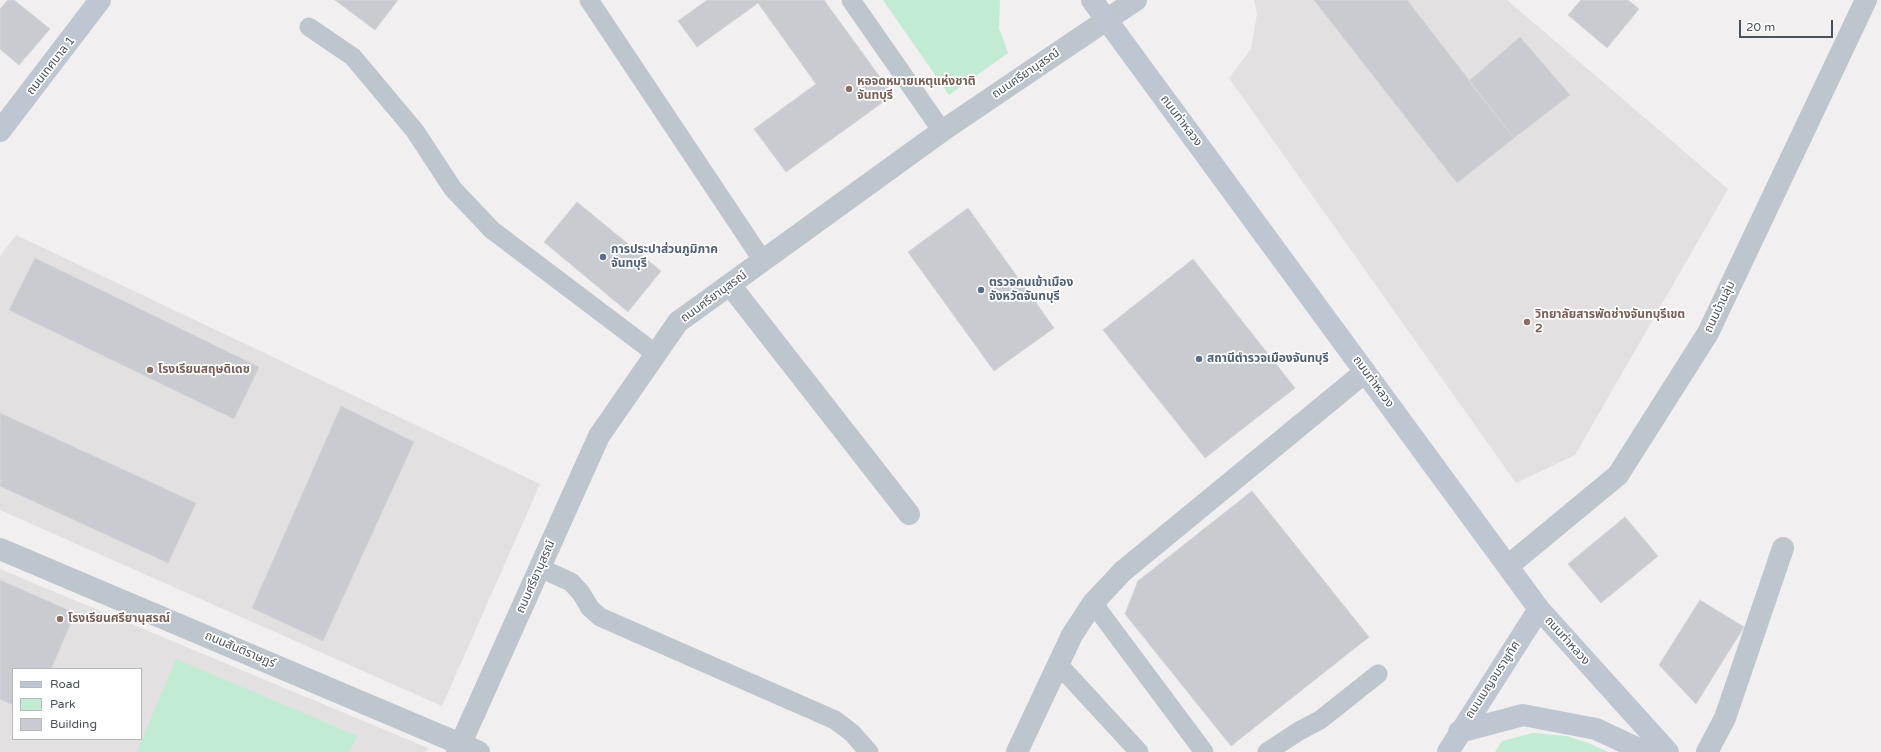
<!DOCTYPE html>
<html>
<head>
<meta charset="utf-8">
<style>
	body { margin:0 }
	#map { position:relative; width:1881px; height:752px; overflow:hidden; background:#f1efef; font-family:"Varela Round",sans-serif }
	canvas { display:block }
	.legend { position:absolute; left:12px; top:668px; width:130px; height:72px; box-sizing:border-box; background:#fff; border:1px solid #b6babd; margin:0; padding:5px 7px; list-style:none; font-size:12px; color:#48525b }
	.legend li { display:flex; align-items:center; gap:8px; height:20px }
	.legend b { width:20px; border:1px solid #b6babd }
	.scale { position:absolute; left:1739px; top:20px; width:94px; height:18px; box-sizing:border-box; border:2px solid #48525b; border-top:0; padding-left:5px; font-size:12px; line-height:14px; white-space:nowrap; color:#48525b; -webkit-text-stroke:3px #fff; paint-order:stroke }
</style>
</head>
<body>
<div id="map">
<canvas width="1881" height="752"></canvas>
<ul class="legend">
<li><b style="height:5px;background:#bec7d1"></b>Road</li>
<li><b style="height:11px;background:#c1ebd2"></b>Park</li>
<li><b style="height:11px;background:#c9cbd1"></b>Building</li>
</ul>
<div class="scale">20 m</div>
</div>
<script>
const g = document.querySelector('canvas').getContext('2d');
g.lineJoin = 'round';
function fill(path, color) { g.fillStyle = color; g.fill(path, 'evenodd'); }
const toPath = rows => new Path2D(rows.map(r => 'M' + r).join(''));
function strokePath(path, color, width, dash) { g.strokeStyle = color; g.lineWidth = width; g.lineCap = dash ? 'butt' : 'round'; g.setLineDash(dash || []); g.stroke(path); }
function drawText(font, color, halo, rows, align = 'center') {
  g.font = font + ' "Varela Round","Noto Sans Thai",sans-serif'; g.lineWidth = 3.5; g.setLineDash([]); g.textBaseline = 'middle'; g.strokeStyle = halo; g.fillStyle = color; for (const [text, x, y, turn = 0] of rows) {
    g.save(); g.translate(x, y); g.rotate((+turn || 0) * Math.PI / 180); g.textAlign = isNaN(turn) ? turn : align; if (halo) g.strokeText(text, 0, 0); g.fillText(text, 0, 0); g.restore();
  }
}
const education = toPath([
	[1254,0,1507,0,1728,189,1575,455,1516,483,1229,78,1251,49,1257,14],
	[16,235,540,484,442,706,0,510,0,256],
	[0,569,428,748,426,752,0,752],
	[13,669,141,669,141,739,13,739]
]);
const green = toPath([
	[883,0,1000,0,999,28,1008,53,949,95],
	[176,659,357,736,350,752,137,752],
	[1533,733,1566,736,1588,743,1608,752,1495,752,1502,741]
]);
const building = toPath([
	[8,0,14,0,50,29,19,65,0,49,0,9,8,0],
	[335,0,398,0,375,30,335,0],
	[707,0,824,0,893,95,786,172,754,129,816,84,758,3,697,47,678,21,707,0],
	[1314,0,1407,0,1514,138,1457,183,1314,0],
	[1581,0,1628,0,1639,9,1607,48,1568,15,1581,0],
	[1520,37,1570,95,1514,138,1469,81,1520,37],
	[577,202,661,271,628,312,544,242,577,202],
	[968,208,1054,328,994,371,908,252,968,208],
	[35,258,259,367,234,419,9,310,35,258],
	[1193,259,1295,388,1205,458,1103,330,1193,259],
	[341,406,414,442,323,641,252,608,341,406],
	[0,413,196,503,168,563,0,486,0,413],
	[1252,491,1369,637,1231,746,1125,614,1138,581,1252,491],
	[1625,517,1658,556,1601,603,1568,564,1625,517],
	[0,580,75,613,51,669,13,669,13,705,0,699,0,580],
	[1700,600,1744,627,1696,704,1659,665,1700,600]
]);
const lane = toPath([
	[589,0,763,261],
	[851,0,942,131],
	[309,27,353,57,415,131,453,189,492,230,656,354],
	[540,568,571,582,581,593,590,608,600,617,835,720,852,733,869,752],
	[1093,603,1204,752],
	[1058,664,1139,752],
	[1267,752,1299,731,1320,720,1378,674]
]);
const street = toPath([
	[730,285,909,514],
	[0,549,479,752],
	[1508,566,1618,475,1708,333,1866,0],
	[457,752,599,436,678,322,942,131,1136,0],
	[1017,752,1072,635,1093,603,1123,571,1365,372],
	[1707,752,1725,718,1783,548]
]);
const secondary = toPath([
	[1092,0,1539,609,1668,752],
	[0,131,100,0],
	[1459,732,1523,715,1596,729,1645,752],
	[1448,752,1539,609]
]);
const markers = [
	[849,89,4,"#8d6e63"],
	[603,257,4,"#5c6f8a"],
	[981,290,4,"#5c6f8a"],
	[1527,322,4,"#8d6e63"],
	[1199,359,4,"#5c6f8a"],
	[150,370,4,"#8d6e63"],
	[60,619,4,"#8d6e63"]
];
const streetNames = [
	["ถนนเทศบาล 1",51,66,-52],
	["ถนนศรียานุสรณ์",1026,74,-34],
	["ถนนท่าหลวง",1181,121,53],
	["ถนนศรียานุสรณ์",714,297,-36],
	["ถนนบ้านลุ่ม",1720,307,-64],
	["ถนนท่าหลวง",1373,382,54],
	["ถนนศรียานุสรณ์",536,577,-66],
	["ถนนท่าหลวง",1567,641,48],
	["ถนนสันติราษฎร์",240,650,23],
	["ถนนเบญจมราชูทิศ",1493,680,-57]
];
const educationNames = [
	["หอจดหมายเหตุแห่งชาติ",857,82],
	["จันทบุรี",857,96],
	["วิทยาลัยสารพัดช่างจันทบุรีเขต",1535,315],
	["2",1535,329],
	["โรงเรียนสฤษดิเดช",158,370],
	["โรงเรียนศรียานุสรณ์",68,619]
];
const serviceNames = [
	["การประปาส่วนภูมิภาค",611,250],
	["จันทบุรี",611,264],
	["ตรวจคนเข้าเมือง",989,283],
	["จังหวัดจันทบุรี",989,297],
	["สถานีตำรวจเมืองจันทบุรี",1207,359]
];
fill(education, '#e2e0e0');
fill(green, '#c1ebd2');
fill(building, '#c9cbd1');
strokePath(building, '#d3d5da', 1);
strokePath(lane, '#bec6cd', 19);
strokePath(street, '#bec6cd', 22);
strokePath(secondary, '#bec7d1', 22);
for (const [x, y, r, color] of markers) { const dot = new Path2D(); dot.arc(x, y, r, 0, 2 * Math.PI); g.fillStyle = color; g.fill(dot); strokePath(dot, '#fff', 1.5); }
drawText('12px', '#48525b', '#fff', streetNames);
drawText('bold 12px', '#785e54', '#fff', educationNames, 'left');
drawText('bold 12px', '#4e5e75', '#fff', serviceNames, 'left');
</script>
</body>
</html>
